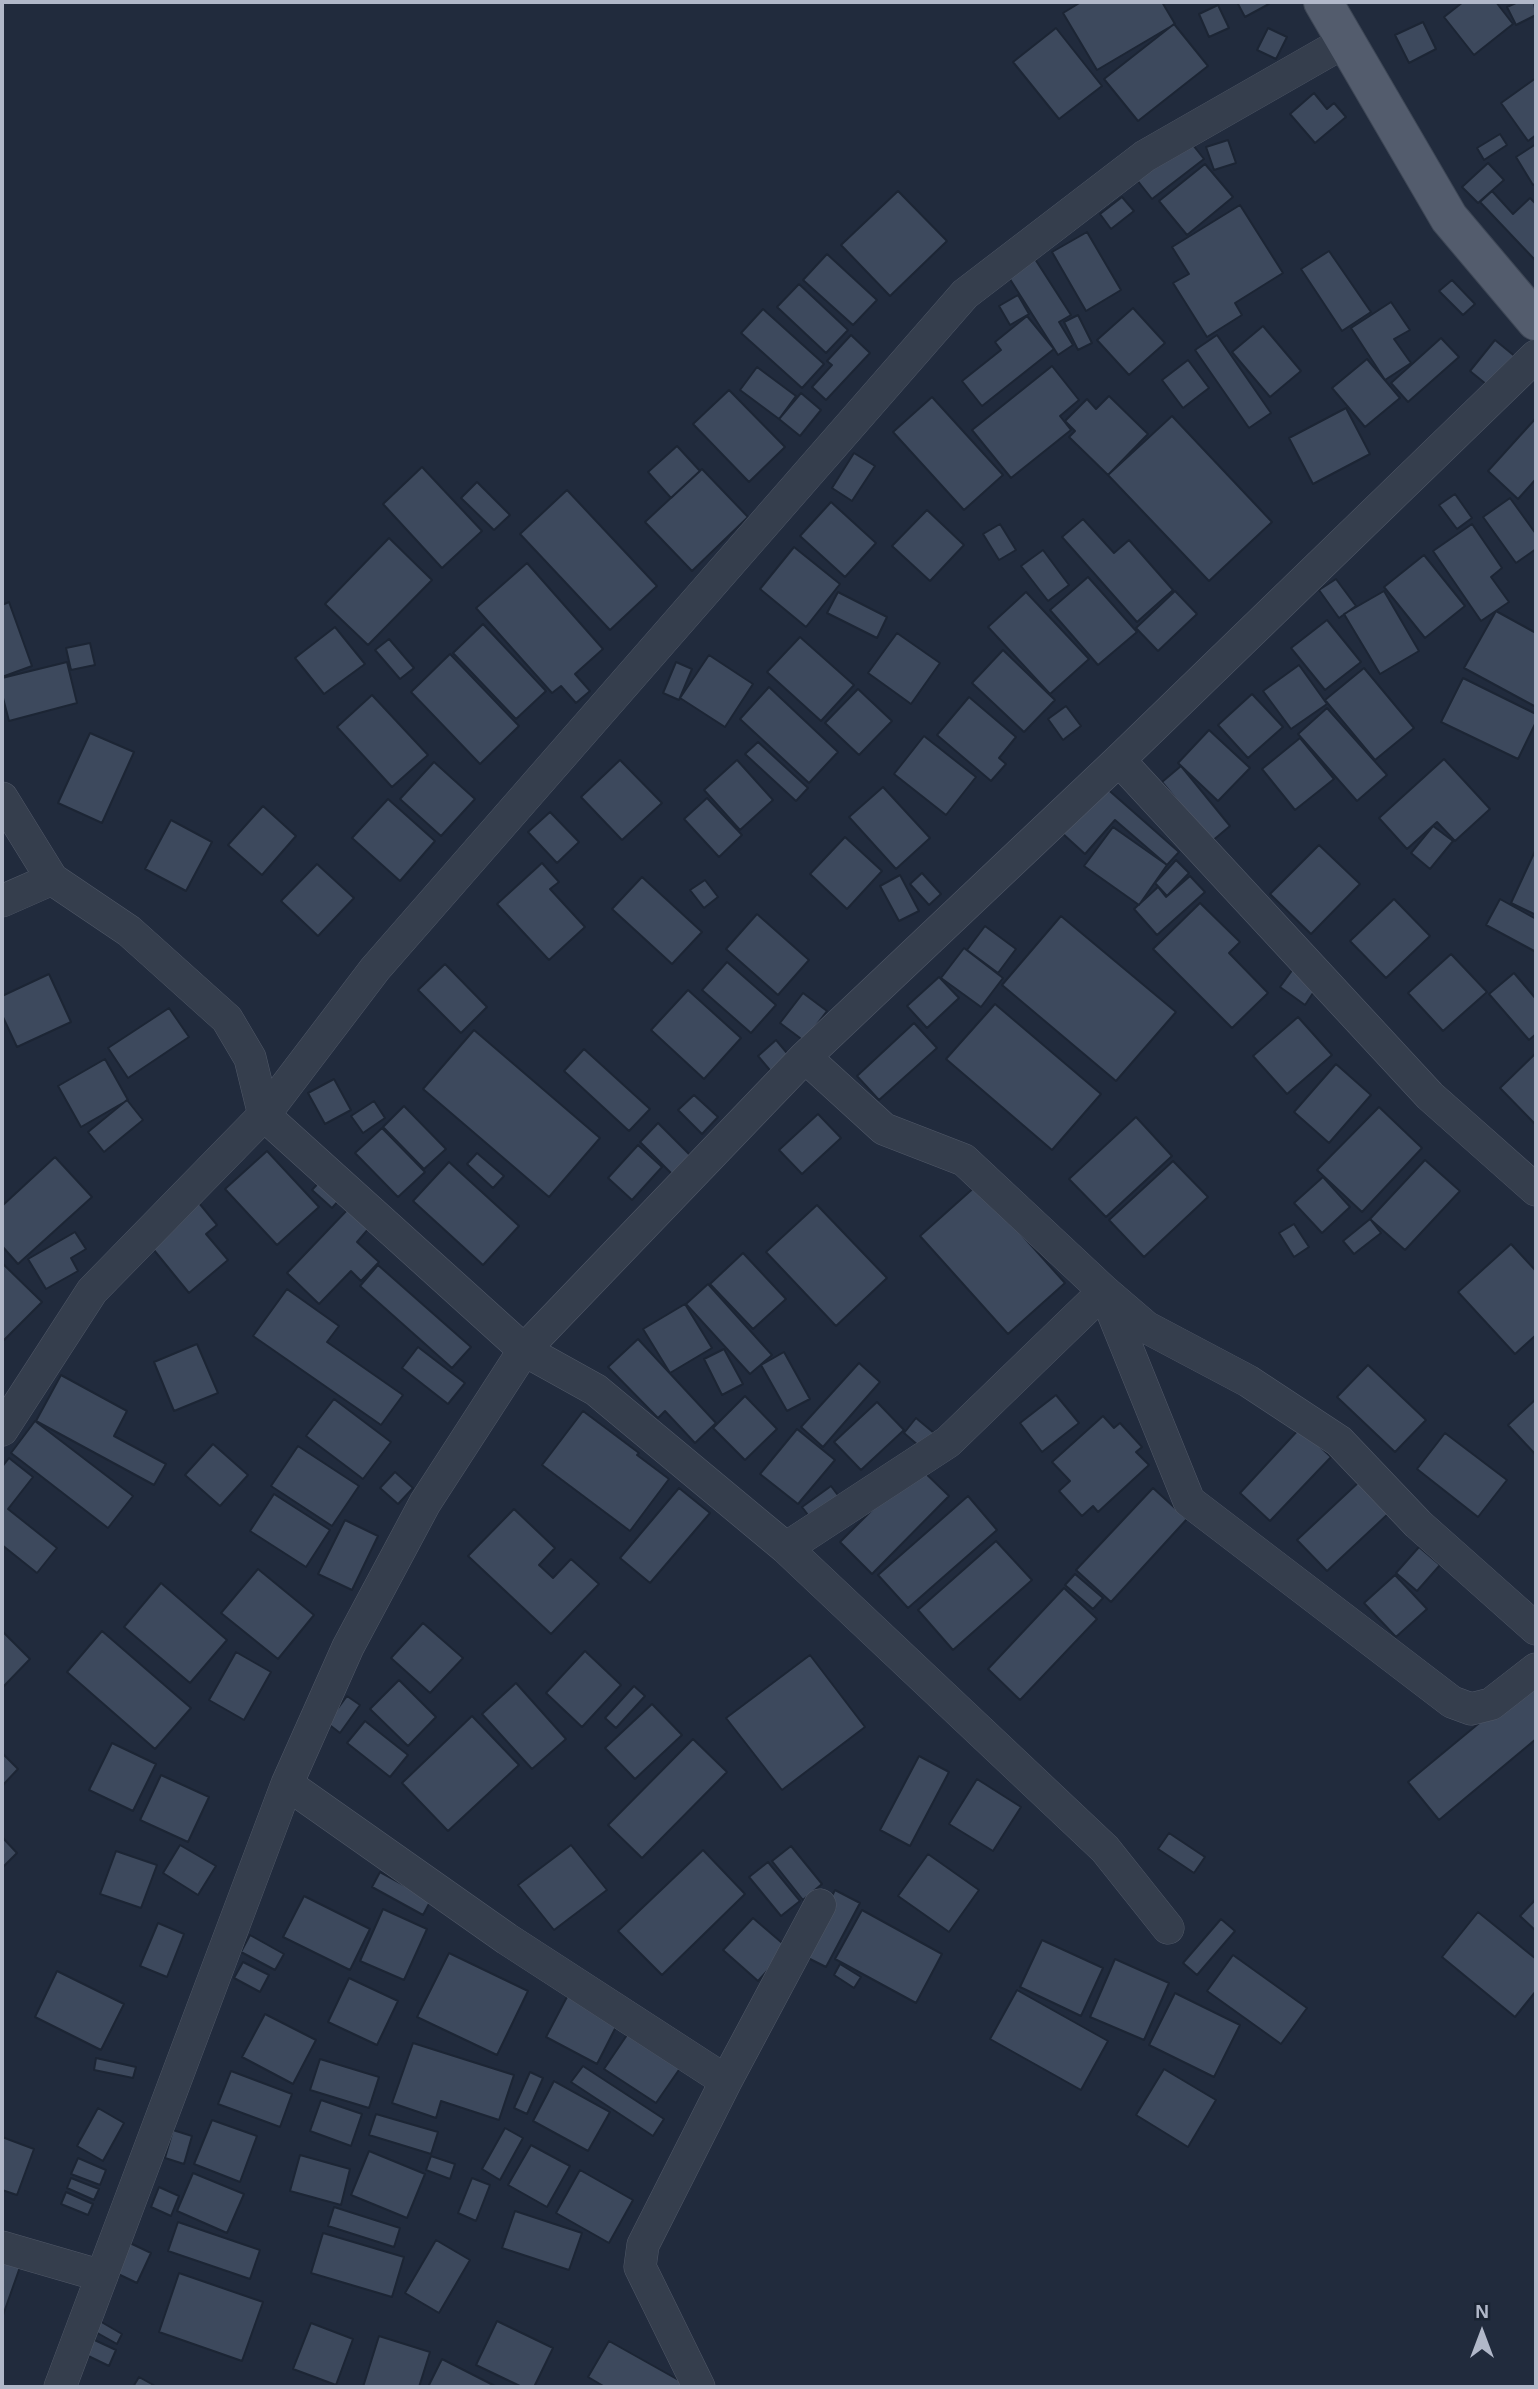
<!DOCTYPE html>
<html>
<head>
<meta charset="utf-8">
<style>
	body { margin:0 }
	#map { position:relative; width:1538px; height:2389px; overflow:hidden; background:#212b3d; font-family:Arial,sans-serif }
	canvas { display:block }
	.frame { position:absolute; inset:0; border:4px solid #b1b8c9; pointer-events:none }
	.north { position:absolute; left:1447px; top:2298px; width:70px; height:70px; -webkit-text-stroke:5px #1a2332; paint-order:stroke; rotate:0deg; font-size:19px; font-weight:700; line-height:28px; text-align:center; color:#b1b8c9 }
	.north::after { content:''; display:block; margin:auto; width:24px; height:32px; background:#b1b8c9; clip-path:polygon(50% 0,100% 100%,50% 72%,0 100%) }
</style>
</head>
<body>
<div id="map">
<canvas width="1538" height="2389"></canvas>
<div class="frame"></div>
<div class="north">N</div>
</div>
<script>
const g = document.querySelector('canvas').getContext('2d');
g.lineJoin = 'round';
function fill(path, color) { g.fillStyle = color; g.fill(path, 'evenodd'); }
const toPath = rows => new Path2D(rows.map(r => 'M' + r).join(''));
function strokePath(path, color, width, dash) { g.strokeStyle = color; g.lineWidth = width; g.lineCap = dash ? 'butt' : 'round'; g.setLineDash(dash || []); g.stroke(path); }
const building = toPath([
	[1081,2,1162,2,1175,24,1097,70,1063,13,1081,2],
	[1237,2,1268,2,1269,4,1245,17,1237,2],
	[1463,2,1496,2,1513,24,1474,55,1444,17,1463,2],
	[1518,2,1534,2,1536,15,1516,25,1507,7,1518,2],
	[1218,5,1229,28,1209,37,1199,14,1218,5],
	[1423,22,1436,49,1409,63,1395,35,1423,22],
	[1174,24,1208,66,1138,121,1104,79,1174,24],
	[1056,28,1102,86,1059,119,1013,62,1056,28],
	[1268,28,1287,37,1276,59,1257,50,1268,28],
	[1536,78,1536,135,1528,141,1501,103,1536,78],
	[1314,93,1327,109,1334,103,1346,117,1315,143,1290,114,1314,93],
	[1500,134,1507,145,1484,160,1477,148,1500,134],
	[1189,140,1204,159,1152,199,1137,180,1189,140],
	[1228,140,1236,163,1214,170,1206,147,1228,140],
	[1536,144,1536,183,1533,185,1516,157,1536,144],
	[1488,163,1504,180,1478,203,1462,187,1488,163],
	[1205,164,1233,197,1187,235,1159,201,1205,164],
	[898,191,947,241,890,296,841,245,898,191],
	[1492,191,1513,214,1530,198,1536,204,1536,261,1480,202,1492,191],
	[1122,197,1134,211,1111,229,1100,214,1122,197],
	[1240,205,1283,273,1235,303,1242,315,1207,337,1173,283,1189,274,1172,247,1240,205],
	[1087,232,1121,290,1086,311,1052,252,1087,232],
	[1329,251,1371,312,1342,331,1301,269,1329,251],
	[827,254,877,300,853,325,803,280,827,254],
	[1035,259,1071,315,1059,322,1073,345,1058,355,1008,276,1035,259],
	[1452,280,1475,304,1463,315,1439,291,1452,280],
	[799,284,848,330,826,353,777,307,799,284],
	[1018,295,1029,314,1010,325,999,306,1018,295],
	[1391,302,1410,330,1394,339,1411,363,1385,380,1351,328,1391,302],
	[1133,308,1165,343,1129,375,1097,340,1133,308],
	[763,309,824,364,802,388,741,333,763,309],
	[1078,315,1092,343,1078,350,1064,322,1078,315],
	[1027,316,1054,349,982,406,962,381,1001,350,995,342,1027,316],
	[1263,326,1301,371,1270,397,1232,352,1263,326],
	[851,335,870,353,826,400,812,387,832,365,827,361,851,335],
	[1217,335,1271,413,1249,428,1195,350,1217,335],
	[1441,338,1459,357,1408,402,1391,383,1441,338],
	[1495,340,1517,358,1492,389,1470,371,1495,340],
	[1367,359,1400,398,1365,427,1332,388,1367,359],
	[1188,360,1209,388,1183,408,1162,380,1188,360],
	[1052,366,1079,400,1060,416,1071,430,1011,478,972,430,1052,366],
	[757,367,796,396,779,419,740,390,757,367],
	[729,390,785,447,749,482,693,424,729,390],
	[801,393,821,410,800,436,779,419,801,393],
	[1109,396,1148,434,1108,475,1069,437,1075,431,1065,421,1087,399,1096,409,1109,396],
	[932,397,1003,475,964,510,893,432,932,397],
	[1346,408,1370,454,1313,484,1289,438,1346,408],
	[1172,416,1272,522,1209,581,1108,475,1172,416],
	[1536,418,1536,479,1518,499,1488,471,1536,418],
	[677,446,700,471,671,498,648,472,677,446],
	[854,453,875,466,852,501,832,488,854,453],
	[422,467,482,531,442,568,383,504,422,467],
	[702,469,748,517,692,571,645,522,702,469],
	[477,482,510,515,494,530,461,498,477,482],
	[567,490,657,586,610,630,520,534,567,490],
	[1455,494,1472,518,1457,529,1439,505,1455,494],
	[1510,498,1536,534,1536,549,1516,563,1483,517,1510,498],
	[831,502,876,543,845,577,800,536,831,502],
	[927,510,964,545,930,581,892,546,927,510],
	[1083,519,1114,553,1129,540,1173,590,1137,622,1062,537,1083,519],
	[1000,524,1016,550,999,560,983,534,1000,524],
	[1472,524,1502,568,1491,577,1509,602,1481,621,1433,551,1472,524],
	[389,538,432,580,368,645,325,604,389,538],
	[794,547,840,584,806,627,760,589,794,547],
	[1043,550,1069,585,1048,601,1021,566,1043,550],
	[1424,555,1465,606,1425,638,1384,587,1424,555],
	[527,563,603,649,575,674,590,691,576,703,561,686,552,693,476,608,527,563],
	[1088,577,1137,632,1098,665,1050,610,1088,577],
	[1336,579,1356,606,1339,618,1319,590,1336,579],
	[1175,591,1197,614,1158,651,1136,628,1175,591],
	[1384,591,1419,651,1380,674,1344,614,1384,591],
	[838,592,887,617,877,638,827,613,838,592],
	[1026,592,1089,659,1050,694,988,627,1026,592],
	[9,602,32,666,2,677,2,605,9,602],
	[1496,611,1536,633,1536,707,1464,668,1496,611],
	[1327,620,1361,662,1325,690,1291,648,1327,620],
	[483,624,546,691,516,719,453,653,483,624],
	[335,627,365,664,324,694,295,658,335,627],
	[897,633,940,663,911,704,868,673,897,633],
	[800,637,854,685,821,721,767,672,800,637],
	[389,639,414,668,400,679,375,650,389,639],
	[90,643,95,665,71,670,66,648,90,643],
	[1003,650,1055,700,1024,732,972,683,1003,650],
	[450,654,519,726,480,764,411,692,450,654],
	[709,655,753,684,725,727,680,698,709,655],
	[67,662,77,703,9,721,2,694,2,678,67,662],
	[676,662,692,669,679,700,663,693,676,662],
	[1299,665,1327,704,1291,729,1263,691,1299,665],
	[1364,668,1414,728,1375,760,1325,700,1364,668],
	[1463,678,1536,714,1536,722,1518,759,1441,722,1463,678],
	[769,687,838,752,809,783,740,719,769,687],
	[858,689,892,721,859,755,825,723,858,689],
	[1252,694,1283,727,1248,758,1218,725,1252,694],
	[372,695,428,755,392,787,337,727,372,695],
	[969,697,1016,737,999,758,1006,764,991,781,937,735,969,697],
	[1066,706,1081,726,1063,740,1048,719,1066,706],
	[1327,708,1387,775,1357,801,1298,734,1327,708],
	[1209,730,1250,768,1218,801,1178,763,1209,730],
	[90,733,134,752,102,823,58,803,90,733],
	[924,736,976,777,946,815,894,774,924,736],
	[1300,738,1334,779,1295,810,1262,769,1300,738],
	[758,742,808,788,796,801,745,754,758,742],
	[1444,759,1490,809,1455,841,1437,822,1407,849,1379,818,1444,759],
	[620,760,662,803,622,840,581,797,620,760],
	[737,760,773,800,740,830,704,790,737,760],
	[434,762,475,799,441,836,400,799,434,762],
	[1181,766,1230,826,1211,842,1162,782,1181,766],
	[1104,786,1179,852,1167,865,1115,820,1085,854,1062,833,1104,786],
	[883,787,930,838,896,869,849,817,883,787],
	[707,798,742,835,719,857,684,819,707,798],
	[388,799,435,841,400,881,352,838,388,799],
	[263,806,296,836,262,875,228,845,263,806],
	[550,812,579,842,557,863,528,832,550,812],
	[171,820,212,842,186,891,145,869,171,820],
	[1433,826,1453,841,1430,869,1411,853,1433,826],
	[1113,827,1167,865,1139,905,1084,866,1113,827],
	[845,837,882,871,847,909,810,874,845,837],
	[1319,845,1360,884,1311,934,1270,894,1319,845],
	[1536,849,1536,915,1511,903,1536,849],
	[1176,860,1189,873,1167,896,1155,883,1176,860],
	[542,863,559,882,550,889,585,927,549,960,497,904,542,863],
	[317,864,354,898,318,936,281,901,317,864],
	[922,873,941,894,929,905,910,884,922,873],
	[900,875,919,911,899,921,880,886,900,875],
	[1190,876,1205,892,1157,935,1134,909,1158,887,1166,897,1190,876],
	[642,877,702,932,672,964,612,909,642,877],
	[705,880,718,897,704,908,690,890,705,880],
	[1394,899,1430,936,1386,978,1350,941,1394,899],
	[1500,899,1536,919,1536,952,1486,925,1500,899],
	[1200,903,1240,942,1229,953,1268,993,1232,1028,1153,949,1200,903],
	[757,914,809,960,778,995,726,949,757,914],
	[1061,916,1176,1012,1116,1081,1002,985,1061,916],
	[985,926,1016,949,998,973,967,950,985,926],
	[964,948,1003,978,981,1007,941,978,964,948],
	[1451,954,1487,992,1443,1031,1408,993,1451,954],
	[727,962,776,1005,751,1033,702,990,727,962],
	[445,964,487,1007,461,1033,418,990,445,964],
	[1293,969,1317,987,1305,1005,1280,987,1293,969],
	[1514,973,1536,999,1536,1034,1529,1040,1489,994,1514,973],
	[49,974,71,1022,17,1047,2,1015,2,996,49,974],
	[939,977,959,998,927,1028,907,1006,939,977],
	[688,990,741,1038,704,1079,651,1030,688,990],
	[803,993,827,1011,804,1041,780,1023,803,993],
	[995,1004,1101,1094,1052,1150,946,1059,995,1004],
	[169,1008,189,1037,128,1078,108,1048,169,1008],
	[1298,1017,1332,1055,1287,1094,1253,1056,1298,1017],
	[914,1023,937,1048,879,1100,857,1076,914,1023],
	[474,1030,600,1138,549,1197,423,1089,474,1030],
	[776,1040,792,1059,774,1075,758,1056,776,1040],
	[584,1049,650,1109,629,1131,564,1071,584,1049],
	[1536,1053,1536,1125,1500,1088,1536,1053],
	[105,1059,128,1100,81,1127,58,1086,105,1059],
	[1336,1064,1371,1095,1329,1143,1294,1112,1336,1064],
	[334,1079,351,1110,325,1124,308,1093,334,1079],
	[694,1095,718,1117,702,1134,678,1110,694,1095],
	[127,1100,143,1120,104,1152,88,1132,127,1100],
	[374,1101,385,1118,363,1133,351,1116,374,1101],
	[404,1106,446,1149,424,1169,383,1127,404,1106],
	[1379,1107,1422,1148,1362,1212,1317,1170,1379,1107],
	[818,1114,841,1138,802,1174,779,1150,818,1114],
	[1136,1117,1172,1156,1106,1217,1069,1179,1136,1117],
	[658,1123,690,1155,672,1174,640,1142,658,1123],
	[382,1128,425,1172,398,1197,355,1153,382,1128],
	[638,1145,662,1167,632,1200,608,1178,638,1145],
	[267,1151,319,1207,277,1245,225,1189,267,1151],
	[477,1153,504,1176,493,1188,467,1164,477,1153],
	[55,1157,92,1197,18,1264,2,1246,2,1206,55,1157],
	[1425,1160,1460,1191,1405,1250,1370,1219,1425,1160],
	[1173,1161,1208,1197,1144,1257,1109,1220,1173,1161],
	[449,1162,519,1226,483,1265,413,1201,449,1162],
	[1323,1177,1350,1207,1322,1233,1294,1203,1323,1177],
	[321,1180,341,1198,332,1208,312,1190,321,1180],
	[977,1185,1065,1283,1008,1334,920,1236,977,1185],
	[199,1203,217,1225,206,1234,228,1260,189,1293,149,1244,199,1203],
	[817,1205,887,1278,836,1326,766,1252,817,1205],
	[350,1207,370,1227,357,1242,379,1262,361,1281,351,1271,319,1304,287,1273,350,1207],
	[1370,1219,1381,1233,1354,1254,1343,1241,1370,1219],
	[1294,1224,1309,1247,1294,1257,1279,1233,1294,1224],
	[75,1232,86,1249,71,1258,78,1271,46,1289,28,1259,75,1232],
	[1511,1244,1536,1271,1536,1335,1515,1354,1458,1292,1511,1244],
	[743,1253,786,1299,753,1329,710,1284,743,1253],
	[2,1263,42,1302,4,1340,2,1338,2,1263],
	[378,1265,471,1347,452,1368,360,1286,378,1265],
	[708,1284,772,1355,750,1374,686,1304,708,1284],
	[287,1289,339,1326,327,1342,403,1395,381,1425,253,1336,287,1289],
	[685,1304,712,1348,670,1373,643,1329,685,1304],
	[638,1339,716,1423,695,1443,665,1411,658,1418,608,1367,638,1339],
	[197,1344,218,1393,174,1411,154,1362,197,1344],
	[418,1347,465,1383,448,1404,402,1368,418,1347],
	[724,1349,743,1384,722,1395,704,1359,724,1349],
	[784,1352,810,1399,787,1411,761,1365,784,1352],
	[859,1363,880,1382,823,1447,801,1427,859,1363],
	[1368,1365,1426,1420,1395,1452,1337,1397,1368,1365],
	[61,1375,127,1411,114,1436,166,1464,154,1485,36,1421,61,1375],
	[1056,1395,1079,1423,1042,1452,1020,1423,1056,1395],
	[745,1396,777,1429,745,1460,713,1428,745,1396],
	[334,1399,391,1442,363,1479,306,1436,334,1399],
	[1536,1399,1536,1455,1508,1425,1536,1399],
	[877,1402,904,1430,861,1470,834,1442,877,1402],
	[583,1411,639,1453,637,1455,669,1479,630,1531,542,1465,583,1411],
	[1103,1416,1114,1428,1120,1423,1142,1447,1136,1452,1149,1465,1098,1512,1093,1506,1082,1516,1059,1491,1070,1481,1052,1462,1103,1416],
	[916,1418,940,1438,927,1453,904,1433,916,1418],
	[35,1421,133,1496,108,1528,11,1453,35,1421],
	[1300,1428,1331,1457,1270,1521,1240,1493,1300,1428],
	[797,1429,835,1460,798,1504,760,1474,797,1429],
	[1445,1433,1507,1480,1478,1517,1417,1469,1445,1433],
	[213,1444,248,1475,220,1506,185,1475,213,1444],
	[298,1446,359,1486,332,1526,271,1486,298,1446],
	[9,1458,33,1477,8,1509,57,1548,37,1573,2,1545,2,1467,9,1458],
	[917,1465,949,1496,872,1574,840,1542,917,1465],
	[395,1472,413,1488,398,1504,380,1488,395,1472],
	[1360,1481,1389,1513,1327,1571,1297,1540,1360,1481],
	[831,1486,843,1502,814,1523,802,1507,831,1486],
	[679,1488,710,1513,650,1583,620,1558,679,1488],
	[1153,1488,1187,1519,1111,1602,1076,1570,1153,1488],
	[274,1494,330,1530,306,1567,250,1531,274,1494],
	[968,1496,997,1530,908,1608,878,1575,968,1496],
	[514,1509,555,1548,539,1565,553,1578,571,1559,599,1584,551,1634,468,1556,514,1509],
	[345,1520,378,1536,352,1590,318,1574,345,1520],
	[996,1541,1032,1580,953,1650,918,1610,996,1541],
	[1419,1547,1440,1565,1417,1591,1396,1573,1419,1547],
	[258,1569,314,1615,278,1659,221,1613,258,1569],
	[1075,1574,1103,1598,1093,1609,1065,1585,1075,1574],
	[1395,1575,1427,1609,1396,1637,1364,1603,1395,1575],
	[161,1583,227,1640,190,1683,124,1627,161,1583],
	[1064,1588,1097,1619,1020,1700,988,1669,1064,1588],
	[423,1623,463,1658,430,1693,391,1658,423,1623],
	[2,1631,30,1659,2,1688,2,1631],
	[102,1631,191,1708,155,1749,67,1672,102,1631],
	[585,1651,621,1685,582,1727,546,1693,585,1651],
	[236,1652,271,1672,244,1720,209,1700,236,1652],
	[810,1655,865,1727,782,1790,726,1718,810,1655],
	[1536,1676,1536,1739,1439,1820,1408,1782,1536,1676],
	[399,1680,436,1717,408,1746,370,1709,399,1680],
	[516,1683,566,1739,532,1769,482,1714,516,1683],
	[634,1686,645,1696,616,1728,605,1718,634,1686],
	[347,1696,360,1705,340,1733,327,1723,347,1696],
	[652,1704,682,1735,635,1779,605,1748,652,1704],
	[472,1716,519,1765,448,1831,402,1783,472,1716],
	[365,1721,408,1755,390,1777,347,1743,365,1721],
	[693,1739,727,1772,642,1858,608,1825,693,1739],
	[112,1743,156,1764,133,1811,89,1790,112,1743],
	[2,1753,18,1769,2,1786,2,1753],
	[919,1756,949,1772,910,1846,880,1830,919,1756],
	[161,1775,209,1797,188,1842,140,1820,161,1775],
	[977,1779,1021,1807,993,1851,949,1824,977,1779],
	[1169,1833,1205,1857,1194,1873,1158,1849,1169,1833],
	[2,1837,17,1853,2,1868,2,1837],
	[180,1845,216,1866,198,1895,163,1873,180,1845],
	[571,1845,607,1890,554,1930,518,1885,571,1845],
	[791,1846,822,1884,803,1900,772,1861,791,1846],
	[703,1850,745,1894,662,1975,618,1931,703,1850],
	[116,1851,157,1865,141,1908,100,1894,116,1851],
	[928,1854,979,1890,949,1932,898,1896,928,1854],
	[768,1862,800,1901,781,1916,749,1877,768,1862],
	[380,1872,431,1900,423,1915,372,1887,380,1872],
	[835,1890,860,1903,826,1967,802,1955,835,1890],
	[304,1896,370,1929,350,1970,283,1937,304,1896],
	[1536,1899,1536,1931,1520,1916,1536,1899],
	[383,1909,427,1929,404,1980,360,1961,383,1909],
	[862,1910,942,1954,916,2003,835,1959,862,1910],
	[1478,1912,1536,1959,1536,1991,1515,2017,1442,1957,1478,1912],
	[753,1918,788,1948,758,1981,723,1950,753,1918],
	[1221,1919,1235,1931,1197,1975,1183,1963,1221,1919],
	[158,1923,184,1934,167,1977,140,1966,158,1923],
	[250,1935,284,1954,275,1970,241,1952,250,1935],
	[1042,1940,1103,1968,1081,2016,1020,1987,1042,1940],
	[449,1953,528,1991,497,2055,417,2017,449,1953],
	[1233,1955,1307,2008,1281,2044,1207,1991,1233,1955],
	[1115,1959,1169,1983,1144,2040,1090,2017,1115,1959],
	[243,1962,269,1975,260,1992,234,1978,243,1962],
	[840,1964,861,1977,854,1988,834,1975,840,1964],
	[57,1971,124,2004,101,2050,35,2017,57,1971],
	[349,1978,398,2001,377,2045,328,2022,349,1978],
	[1017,1990,1108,2041,1081,2090,990,2039,1017,1990],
	[1175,1993,1240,2025,1214,2077,1149,2045,1175,1993],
	[568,1995,619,2021,597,2064,546,2037,568,1995],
	[265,2014,316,2040,293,2084,242,2057,265,2014],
	[631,2029,683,2064,656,2103,604,2069,631,2029],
	[413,2043,514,2075,499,2120,441,2101,436,2118,392,2103,413,2043],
	[96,2058,136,2067,133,2078,94,2070,96,2058],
	[320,2059,379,2077,369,2108,310,2090,320,2059],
	[583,2066,664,2119,653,2136,571,2082,583,2066],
	[1164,2069,1216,2100,1188,2147,1136,2115,1164,2069],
	[231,2071,292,2094,280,2127,218,2104,231,2071],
	[530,2072,543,2078,527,2114,514,2108,530,2072],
	[554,2081,610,2112,588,2151,533,2121,554,2081],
	[321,2100,362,2114,351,2146,310,2131,321,2100],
	[98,2108,124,2123,103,2161,77,2146,98,2108],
	[376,2114,438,2132,431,2154,369,2135,376,2114],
	[212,2120,257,2136,240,2182,194,2164,212,2120],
	[505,2128,523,2138,500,2180,482,2169,505,2128],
	[173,2130,192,2136,184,2164,165,2158,173,2130],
	[2,2137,34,2149,17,2195,2,2190,2,2137],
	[531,2145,570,2166,547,2207,508,2185,531,2145],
	[369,2151,425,2174,407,2218,351,2195,369,2151],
	[300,2155,350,2169,341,2205,290,2191,300,2155],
	[431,2156,455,2164,450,2179,426,2170,431,2156],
	[78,2158,106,2170,100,2185,71,2174,78,2158],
	[580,2170,633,2200,609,2243,556,2213,580,2170],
	[193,2173,244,2194,227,2233,177,2211,193,2173],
	[71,2178,99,2189,94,2200,67,2188,71,2178],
	[472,2178,490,2185,476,2221,458,2213,472,2178],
	[159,2187,179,2196,171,2216,151,2207,159,2187],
	[66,2192,93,2204,88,2215,61,2204,66,2192],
	[334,2207,400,2228,394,2247,328,2226,334,2207],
	[515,2211,582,2233,569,2270,502,2248,515,2211],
	[178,2222,260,2250,250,2279,168,2251,178,2222],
	[323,2233,404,2257,392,2297,311,2273,323,2233],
	[436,2240,470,2260,439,2313,405,2293,436,2240],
	[130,2243,151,2253,137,2283,116,2273,130,2243],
	[2,2260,20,2267,2,2318,2,2260],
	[179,2273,263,2302,242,2361,159,2332,179,2273],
	[98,2320,122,2334,117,2344,92,2330,98,2320],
	[497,2321,553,2348,534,2387,522,2387,476,2365,497,2321],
	[311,2323,353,2339,336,2385,293,2369,311,2323],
	[86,2336,116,2350,109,2366,78,2351,86,2336],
	[379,2336,430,2352,419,2387,363,2387,379,2336],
	[609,2341,691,2387,605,2387,588,2377,609,2341],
	[442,2359,497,2387,428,2387,442,2359],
	[139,2377,157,2387,133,2387,139,2377]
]);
const minor = toPath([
	[1119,760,1430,1096,1536,1190],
	[2,798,52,879,129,931,227,1019,250,1058,264,1115,524,1350,596,1390,786,1548,1105,1849,1168,1928],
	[2,901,52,879],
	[805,1057,884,1129,964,1160,1104,1291,1189,1501,1452,1702,1471,1709,1491,1704,1536,1669],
	[2,1430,92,1291,264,1115,375,969,965,294,1145,156,1346,41],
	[786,1548,948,1442,1104,1291,1146,1327,1248,1381,1339,1441,1418,1524,1536,1629],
	[287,1784,507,1939,726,2081],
	[2,2247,102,2276],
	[60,2387,287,1784,348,1647,425,1503,524,1350,805,1057,1119,760,1536,356],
	[699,2387,640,2267,643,2245,726,2081,820,1905]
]);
const major = toPath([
	[1323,2,1449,218,1536,321]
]);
fill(building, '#3d495d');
strokePath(building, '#1c2534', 2);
strokePath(minor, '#505868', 33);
strokePath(major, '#3e4756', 40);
strokePath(minor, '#353e4d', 32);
strokePath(major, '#535c6d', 38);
</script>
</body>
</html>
